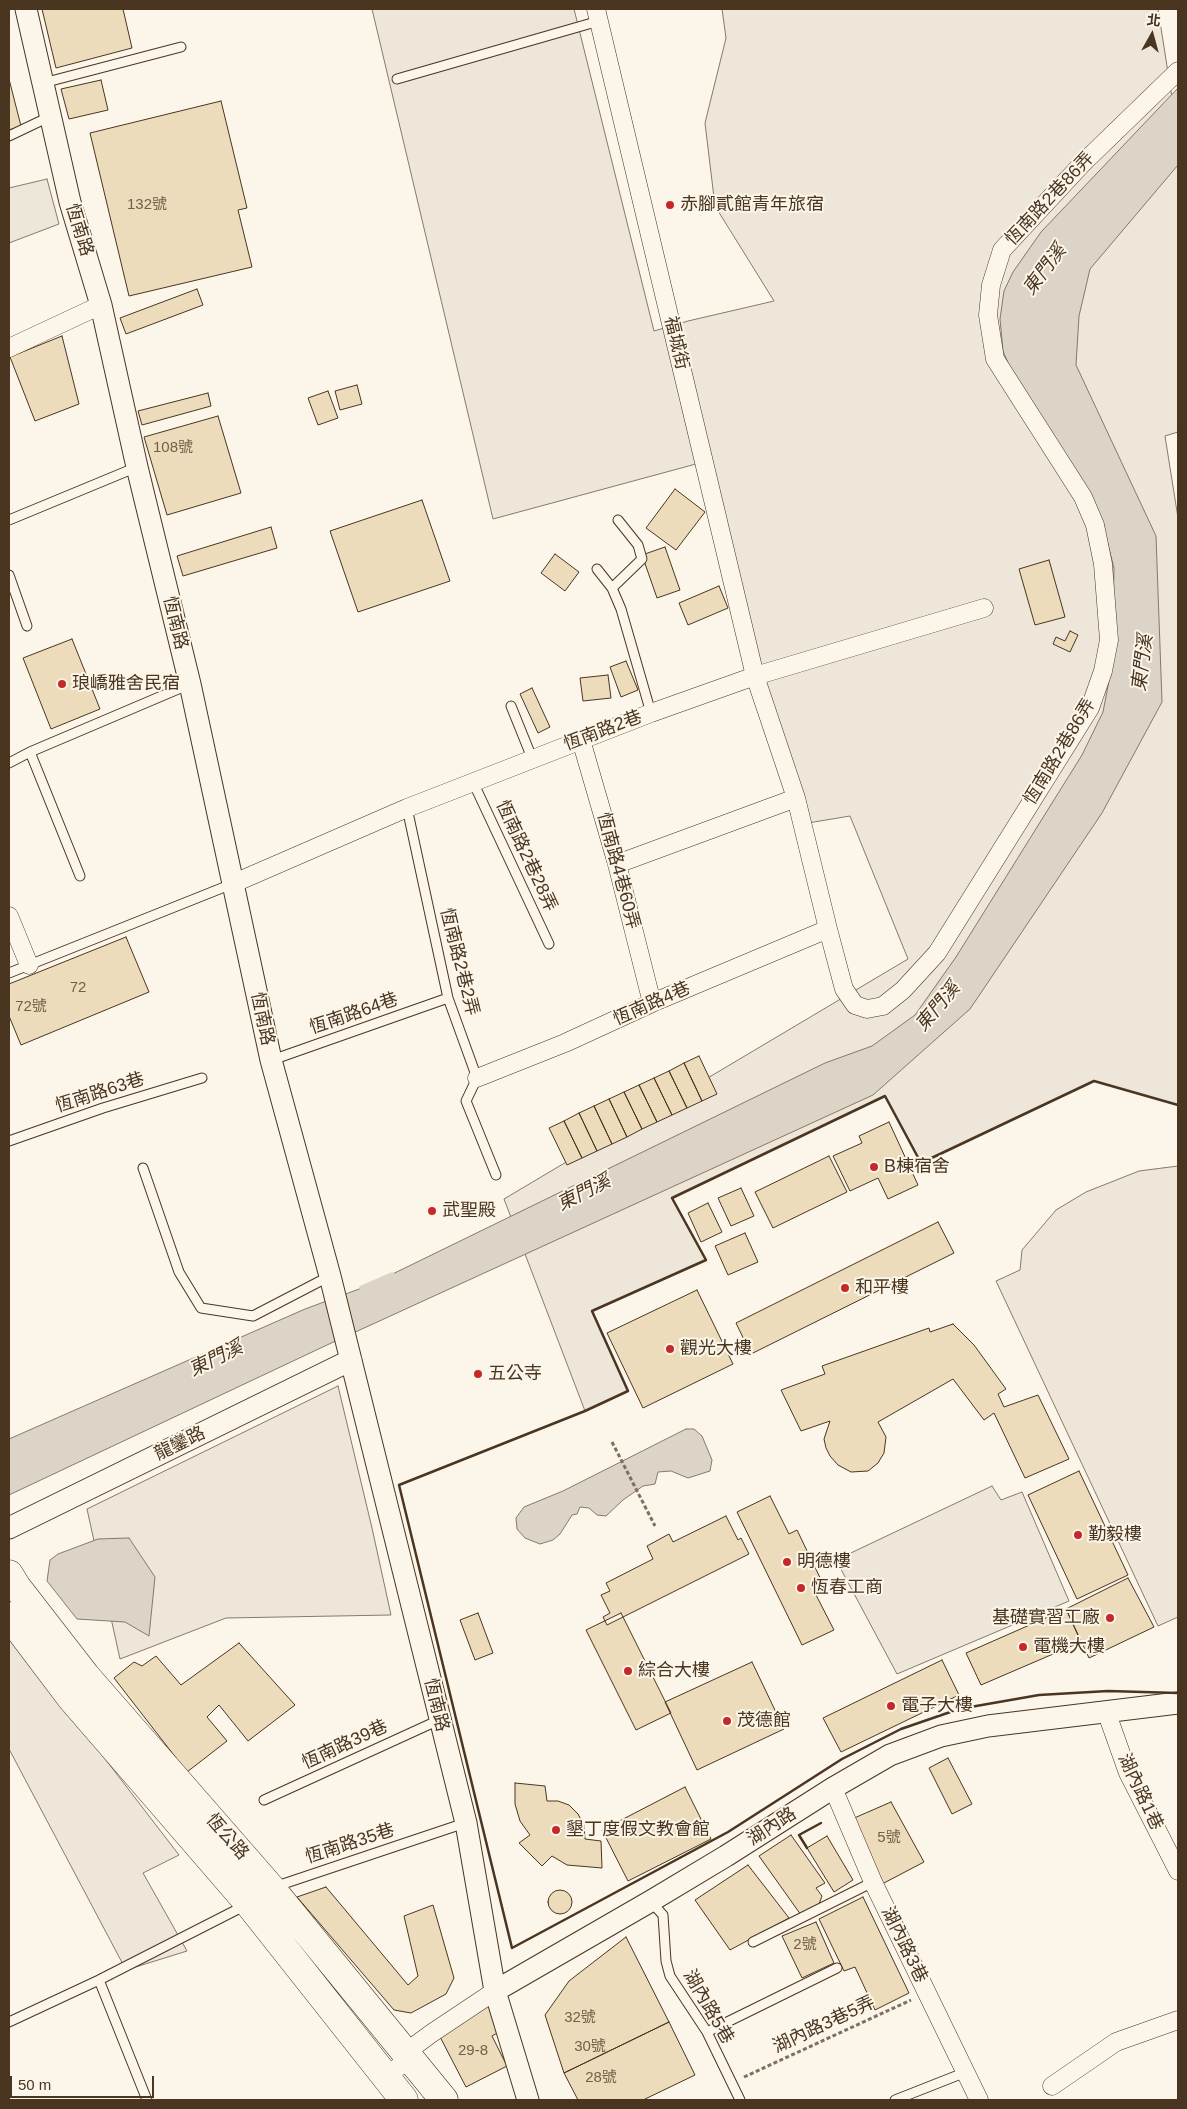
<!DOCTYPE html>
<html>
<head>
<meta charset="utf-8">
<style>
	body { margin:0 }
	#map { position:relative; width:1187px; height:2109px; overflow:hidden; background:#fbf6e9; font-family:Helvetica,"Noto Sans TC",sans-serif }
	canvas { display:block }
	.frame { position:absolute; inset:0; border:10px solid #4a3520; pointer-events:none }
	.north { position:absolute; left:1127px; top:10px; width:50px; height:50px; -webkit-text-stroke:4px #fbf6e9; paint-order:stroke; rotate:7deg; font-size:14px; font-weight:700; line-height:20px; text-align:center; color:#4a3520 }
	.north::after { content:''; display:block; margin:auto; width:18px; height:22px; background:#4a3520; clip-path:polygon(50% 0,100% 100%,50% 72%,0 100%) }
	.scale { position:absolute; left:10px; top:2076px; width:144px; height:22px; box-sizing:border-box; border:2px solid #4a3520; border-top:0; padding-left:6px; font-size:15px; line-height:18px; white-space:nowrap; color:#4a3520; -webkit-text-stroke:4px #fbf6e9; paint-order:stroke }
</style>
</head>
<body>
<div id="map">
<canvas width="1187" height="2109"></canvas>
<div class="frame"></div>
<div class="north">北</div>
<div class="scale">50 m</div>
</div>
<script>
const g = document.querySelector('canvas').getContext('2d');
g.lineJoin = 'round';
function fill(path, color) { g.fillStyle = color; g.fill(path, 'evenodd'); }
const toPath = rows => new Path2D(rows.map(r => 'M' + r).join(''));
function strokePath(path, color, width, dash) { g.strokeStyle = color; g.lineWidth = width; g.lineCap = dash ? 'butt' : 'round'; g.setLineDash(dash || []); g.stroke(path); }
function drawText(font, color, halo, rows, align = 'center') {
  g.font = font + ' Helvetica,"Noto Sans TC",sans-serif'; g.lineWidth = 4; g.setLineDash([]); g.textBaseline = 'middle'; g.strokeStyle = halo; g.fillStyle = color; for (const [text, x, y, turn = 0] of rows) {
    g.save(); g.translate(x, y); g.rotate((+turn || 0) * Math.PI / 180); g.textAlign = isNaN(turn) ? turn : align; if (halo) g.strokeText(text, 0, 0); g.fillText(text, 0, 0); g.restore();
  }
}
const green = toPath([
	[372,9,574,9,654,331,688,321,774,301,715,206,705,123,726,38,722,9,1158,9,1176,123,1178,122,1178,432,1165,436,1178,518,1178,1105,1094,1081,921,1163,885,1096,672,1198,706,1260,592,1311,628,1391,585,1411,504,1199,908,959,850,816,802,824,707,461,493,519,372,9],
	[1178,1166,1178,1617,1158,1626,996,1281,1020,1270,1022,1250,1056,1210,1086,1192,1139,1171,1178,1166],
	[338,1386,372,1528,391,1615,226,1618,120,1659,87,1509,338,1386],
	[992,1486,1001,1500,1022,1492,1069,1601,897,1674,836,1560,992,1486],
	[9,1634,179,1855,143,1873,187,1951,126,1970,9,1749,9,1634]
]);
const parking = toPath([
	[47,179,59,224,9,243,9,188,47,179]
]);
const water = toPath([
	[1178,88,1178,165,1090,269,1079,316,1076,365,1156,536,1162,702,1102,813,970,1009,873,1095,327,1345,9,1495,9,1439,305,1309,370,1285,825,1063,872,1046,915,1015,956,957,1082,755,1103,712,1112,665,1114,568,1107,541,1015,380,1003,351,1000,319,1004,291,1013,272,1041,232,1178,88],
	[686,1429,694,1429,702,1436,712,1460,710,1471,688,1478,671,1471,658,1472,655,1484,643,1486,623,1500,606,1516,597,1515,589,1508,580,1507,577,1514,572,1515,560,1534,553,1540,540,1544,525,1538,517,1529,516,1518,524,1507,563,1491,686,1429],
	[129,1538,155,1577,149,1636,125,1622,77,1619,47,1581,50,1560,58,1554,98,1539,129,1538]
]);
const stream = toPath([
	[362,1288,392,1275]
]);
const building = toPath([
	[42,9,123,9,132,48,56,68,42,9],
	[9,79,21,126,9,130,9,79],
	[101,80,108,110,69,119,61,89,101,80],
	[221,101,247,208,238,210,252,267,129,296,90,133,221,101],
	[197,289,203,305,126,334,120,318,197,289],
	[62,336,79,404,35,421,10,357,62,336],
	[357,385,362,404,340,410,335,391,357,385],
	[328,391,338,418,318,425,308,398,328,391],
	[208,393,211,406,142,425,138,411,208,393],
	[218,416,241,493,167,515,144,437,218,416],
	[675,489,705,512,676,550,646,528,675,489],
	[422,500,450,581,358,612,330,531,422,500],
	[271,527,277,548,183,576,177,556,271,527],
	[665,547,680,590,657,598,642,555,665,547],
	[555,554,579,572,565,591,541,573,555,554],
	[1049,560,1065,617,1035,625,1019,569,1049,560],
	[719,586,728,608,688,625,679,603,719,586],
	[1070,631,1078,635,1070,652,1053,644,1056,637,1065,641,1070,631],
	[72,639,100,709,51,729,23,658,72,639],
	[626,661,638,690,621,697,610,667,626,661],
	[608,675,611,698,583,701,580,678,608,675],
	[532,688,550,727,538,733,520,694,532,688],
	[126,937,149,992,21,1045,9,1016,9,984,126,937],
	[699,1056,717,1094,702,1101,684,1063,699,1056],
	[684,1063,702,1101,687,1108,669,1071,684,1063],
	[669,1071,687,1108,672,1115,654,1078,669,1071],
	[654,1078,672,1115,657,1122,639,1085,654,1078],
	[639,1085,657,1122,642,1129,624,1092,639,1085],
	[624,1092,642,1129,627,1137,609,1099,624,1092],
	[609,1099,627,1137,612,1144,594,1106,609,1099],
	[594,1106,612,1144,597,1151,579,1113,594,1106],
	[579,1113,597,1151,582,1158,564,1121,579,1113],
	[564,1121,582,1158,567,1165,549,1128,564,1121],
	[889,1122,918,1185,888,1199,878,1178,850,1191,833,1156,862,1143,859,1136,889,1122],
	[829,1156,847,1192,773,1228,755,1192,829,1156],
	[741,1188,754,1216,731,1226,718,1198,741,1188],
	[708,1203,722,1232,701,1242,688,1213,708,1203],
	[938,1222,954,1253,751,1354,736,1323,938,1222],
	[745,1233,758,1262,728,1275,715,1246,745,1233],
	[697,1290,733,1364,643,1408,607,1333,697,1290],
	[953,1324,974,1345,1006,1389,998,1394,1004,1407,1038,1395,1069,1459,1025,1478,994,1413,984,1420,953,1379,878,1422,886,1437,884,1453,878,1463,868,1471,851,1472,838,1465,830,1456,826,1448,824,1439,830,1421,801,1431,781,1390,825,1374,822,1366,929,1328,930,1332,953,1324],
	[1079,1471,1128,1575,1077,1599,1028,1495,1079,1471],
	[770,1496,789,1534,797,1530,826,1590,816,1595,834,1630,802,1645,737,1512,770,1496],
	[726,1516,738,1540,741,1538,749,1554,607,1625,603,1617,610,1613,601,1595,610,1591,606,1583,653,1559,647,1546,669,1534,673,1542,726,1516],
	[1128,1578,1154,1627,1089,1658,1066,1609,1128,1578],
	[1066,1609,1081,1642,981,1685,966,1653,1066,1609],
	[478,1613,493,1653,475,1660,460,1620,478,1613],
	[621,1613,671,1713,636,1730,586,1630,621,1613],
	[239,1643,295,1705,248,1741,219,1705,207,1717,227,1741,187,1772,114,1678,134,1662,142,1666,156,1656,181,1685,239,1643],
	[942,1660,959,1695,841,1752,823,1718,942,1660],
	[752,1662,784,1729,697,1770,665,1702,752,1662],
	[948,1758,972,1804,952,1814,929,1768,948,1758],
	[515,1783,545,1786,547,1801,558,1801,569,1805,578,1814,584,1825,585,1839,601,1841,602,1868,567,1865,552,1856,542,1866,519,1843,530,1835,520,1821,515,1804,515,1783],
	[685,1787,711,1839,628,1881,602,1830,685,1787],
	[891,1802,924,1862,882,1884,852,1819,891,1802],
	[791,1835,825,1883,816,1888,822,1896,819,1904,801,1915,759,1856,791,1835],
	[827,1836,853,1880,834,1892,807,1848,827,1836],
	[748,1865,789,1918,730,1950,695,1900,748,1865],
	[326,1887,408,1985,418,1976,404,1916,433,1905,454,1978,446,1994,411,2013,394,2010,297,1897,326,1887],
	'548 1902a12 12 0 1 1 24 0a12 12 0 1 1-24 0Z',
	[863,1897,909,1993,875,2010,855,1967,844,1971,819,1919,863,1897],
	[816,1922,834,1963,802,1978,782,1936,816,1922],
	[626,1937,669,2022,564,2073,545,2015,569,1981,626,1937],
	[490,1997,506,2028,492,2036,507,2066,466,2087,438,2033,490,1997],
	[669,2022,695,2075,643,2100,578,2100,564,2073,669,2022]
]);
const path = toPath([
	[612,1442,655,1526],
	[744,2077,911,2000]
]);
const service = toPath([
	[397,79,599,21],
	[43,83,181,47],
	[9,136,51,116],
	[9,520,137,467],
	[597,569,612,588,621,609,651,713],
	[9,575,27,626],
	[612,588,642,559,638,545,618,520],
	[511,706,532,758],
	[30,752,80,876],
	[9,763,30,752,190,684],
	[473,782,549,944],
	[407,808,448,998,477,1078,466,1101,496,1175],
	[9,973,232,884],
	[272,1060,448,998],
	[9,1141,103,1108,202,1078],
	[143,1168,179,1272,201,1308,253,1316,330,1276],
	[264,1800,439,1720],
	[274,1887,465,1823],
	[651,1902,663,1915,666,1961,670,1976,707,2032,740,2100],
	[753,1942,873,1882],
	[99,1980,147,2100],
	[9,2022,99,1980,246,1905],
	[707,2032,837,1968],
	[895,2100,966,2072]
]);
const minor = toPath([
	[596,9,755,676,796,798,828,929,844,989,855,1005,867,1009,883,1006,903,990,937,953,1090,708,1103,671,1109,640,1103,564,1095,525,1083,497,995,359,988,315,991,285,1002,250,1082,164,1178,71],
	[9,348,101,305],
	[581,740,617,864,652,1003],
	[617,864,796,798],
	[232,884,407,808,651,713,755,676,984,608],
	[9,916,29,965],
	[477,1078,565,1043,652,1003,828,929],
	[1106,1711,1128,1773,1178,1871],
	[833,1788,873,1882,979,2100],
	[384,2077,410,2059,413,2047,432,2033,495,1991],
	[1052,2086,1116,2042,1178,2020]
]);
const tertiary = toPath([
	[26,9,70,202,101,305,137,467,190,684,271,1060,330,1276,466,1823,495,1991,528,2100],
	[9,1528,351,1360],
	[495,1991,651,1901,726,1856,833,1788,890,1755,941,1736,988,1726,1178,1703]
]);
const primary = toPath([
	[9,1574,17,1587,86,1676,271,1888,444,2100],
	[9,1616,71,1698,249,1904,404,2100]
]);
const wall = toPath([
	[1178,1105,1094,1081,921,1163,885,1096,672,1198,706,1260,592,1311,628,1391,585,1411,399,1485,512,1948,728,1832,842,1759,901,1729,959,1709,1039,1695,1108,1691,1178,1693],
	[807,1848,799,1835,821,1823]
]);
const markers = [
	[670,205,5,"#c62828"],
	[62,684,5,"#c62828"],
	[874,1167,5,"#c62828"],
	[432,1211,5,"#c62828"],
	[845,1288,5,"#c62828"],
	[670,1349,5,"#c62828"],
	[478,1374,5,"#c62828"],
	[1078,1535,5,"#c62828"],
	[787,1562,5,"#c62828"],
	[801,1588,5,"#c62828"],
	[1110,1618,5,"#c62828"],
	[1023,1647,5,"#c62828"],
	[628,1671,5,"#c62828"],
	[891,1706,5,"#c62828"],
	[727,1721,5,"#c62828"],
	[556,1830,5,"#c62828"]
];
const numberNames = [
	["132號",147,205],
	["108號",173,448],
	["72",78,988],
	["72號",31,1007],
	["5號",889,1838],
	["2號",805,1945],
	["32號",580,2018],
	["30號",590,2047],
	["29-8",473,2051],
	["28號",601,2078]
];
const streetNames = [
	["恆南路2巷86弄",1050,199,-47],
	["恆南路",79,230,73],
	["福城街",676,343,77],
	["恆南路",175,623,76],
	["恆南路2巷",603,731,-21],
	["恆南路2巷86弄",1060,752,-59],
	["恆南路2巷28弄",526,856,65],
	["恆南路4巷60弄",618,871,75],
	["恆南路2巷2弄",459,962,76],
	["恆南路4巷",652,1004,-24],
	["恆南路64巷",354,1014,-19],
	["恆南路",262,1019,78],
	["恆南路63巷",100,1093,-18],
	["龍鑾路",180,1444,-26],
	["恆南路",436,1705,76],
	["恆南路39巷",345,1745,-25],
	["湖內路1巷",1140,1792,65],
	["湖內路",772,1827,-33],
	["恆公路",227,1837,49],
	["恆南路35巷",350,1844,-18],
	["湖內路3巷",904,1945,64],
	["湖內路5巷",708,2007,60],
	["湖內路3巷5弄",824,2025,-25]
];
const poiNames = [
	["赤腳貳館青年旅宿",680,205],
	["琅嶠雅舍民宿",72,684],
	["B棟宿舍",884,1167],
	["武聖殿",442,1211],
	["和平樓",855,1288],
	["觀光大樓",680,1349],
	["五公寺",488,1374],
	["勤毅樓",1088,1535],
	["明德樓",797,1562],
	["恆春工商",811,1588],
	["基礎實習工廠",1100,1618,"right"],
	["電機大樓",1033,1647],
	["綜合大樓",638,1671],
	["電子大樓",901,1706],
	["茂德館",737,1721],
	["墾丁度假文教會館",566,1830]
];
const waterNames = [
	["東門溪",1045,270,-53],
	["東門溪",1143,663,-83],
	["東門溪",938,1007,-50],
	["東門溪",584,1193,-27],
	["東門溪",216,1359,-26]
];
fill(green, '#ede6d9');
strokePath(green, '#887966', 1);
fill(parking, '#ede7d9');
strokePath(parking, '#887966', 1);
fill(water, '#dcd4c6');
strokePath(water, '#887966', 1);
strokePath(stream, '#dcd4c6', 5.5);
fill(building, '#ecdcbc');
strokePath(building, '#4a3520', 1);
strokePath(service, '#4a3520', 11);
strokePath(minor, '#4a3520', 19);
strokePath(tertiary, '#4a3520', 23);
strokePath(primary, '#4a3520', 29);
strokePath(path, '#7f6f5c', 3, [4, 2.5]);
strokePath(service, '#fbf6e9', 9);
strokePath(minor, '#fbf6e9', 18);
strokePath(tertiary, '#fbf6e9', 21);
strokePath(primary, '#fbf6e9', 28);
strokePath(wall, '#4a3520', 2.5);
for (const [x, y, r, color] of markers) { const dot = new Path2D(); dot.arc(x, y, r, 0, 2 * Math.PI); g.fillStyle = color; g.fill(dot); strokePath(dot, '#fbf6e9', 2); }
drawText('15px', '#725f47', null, numberNames);
drawText('18px', '#4a3520', '#fbf6e9', streetNames);
drawText('18px', '#4a3520', '#fbf6e9', poiNames, 'left');
drawText('italic 19px', '#4a3520', '#fbf6e9', waterNames);
</script>
</body>
</html>
